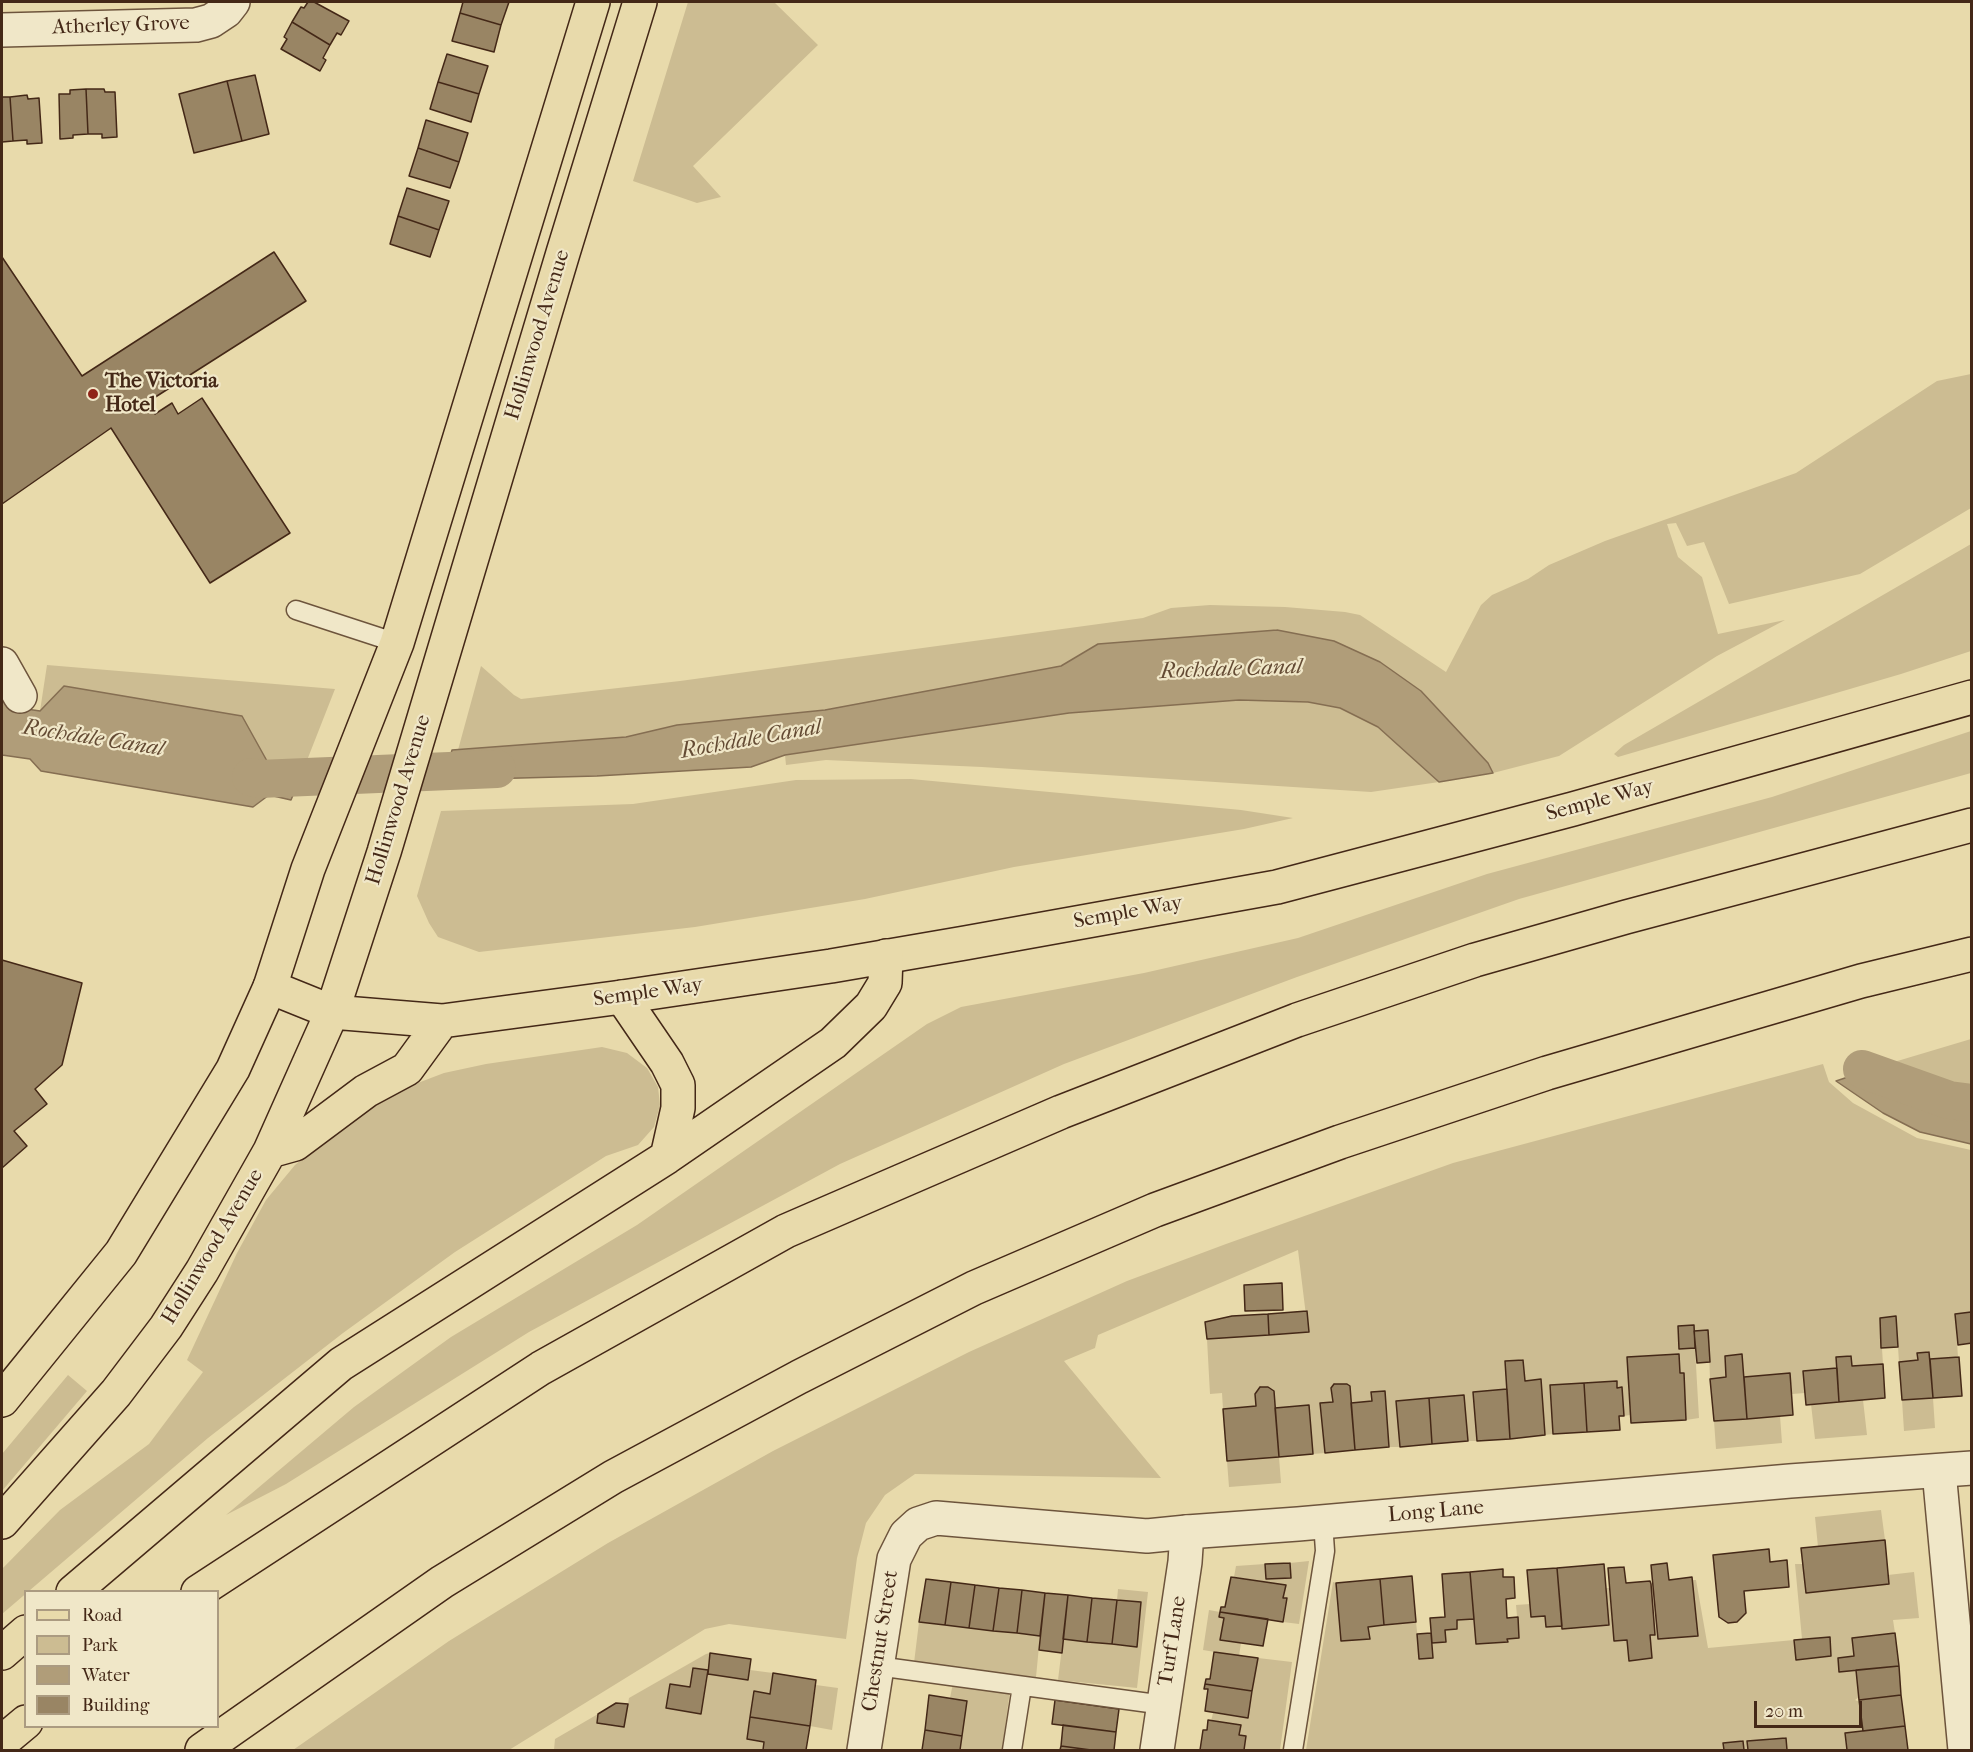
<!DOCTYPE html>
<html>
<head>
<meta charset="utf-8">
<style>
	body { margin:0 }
	#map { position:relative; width:1973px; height:1752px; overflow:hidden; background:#e8daab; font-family:"IM FELL French Canon",serif }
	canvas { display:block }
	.frame { position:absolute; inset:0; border:3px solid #442817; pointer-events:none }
	.legend { position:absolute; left:24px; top:1590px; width:195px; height:138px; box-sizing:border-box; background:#f0e7c8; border:2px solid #ab9b81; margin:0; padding:8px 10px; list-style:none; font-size:18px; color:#442817 }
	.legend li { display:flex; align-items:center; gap:12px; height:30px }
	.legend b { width:30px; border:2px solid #ab9b81 }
	.scale { position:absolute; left:1754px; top:1701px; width:108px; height:27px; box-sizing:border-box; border:3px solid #442817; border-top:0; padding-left:8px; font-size:18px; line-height:21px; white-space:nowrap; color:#442817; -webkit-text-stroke:4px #f0e7c8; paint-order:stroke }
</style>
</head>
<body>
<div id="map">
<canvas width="1973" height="1752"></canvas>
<div class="frame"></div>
<ul class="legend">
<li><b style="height:8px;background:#e8daab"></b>Road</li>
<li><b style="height:16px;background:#ccbc92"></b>Park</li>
<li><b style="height:16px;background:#b09d79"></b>Water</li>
<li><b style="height:16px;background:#998564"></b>Building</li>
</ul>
<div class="scale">20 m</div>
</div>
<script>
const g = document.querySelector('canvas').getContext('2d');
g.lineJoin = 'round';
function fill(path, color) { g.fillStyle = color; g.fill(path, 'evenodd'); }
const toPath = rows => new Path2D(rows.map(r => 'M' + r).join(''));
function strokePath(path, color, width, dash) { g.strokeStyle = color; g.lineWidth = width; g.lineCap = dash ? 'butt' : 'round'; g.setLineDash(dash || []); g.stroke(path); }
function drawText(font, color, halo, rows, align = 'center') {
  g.font = font + ' "IM FELL French Canon",serif'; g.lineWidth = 4.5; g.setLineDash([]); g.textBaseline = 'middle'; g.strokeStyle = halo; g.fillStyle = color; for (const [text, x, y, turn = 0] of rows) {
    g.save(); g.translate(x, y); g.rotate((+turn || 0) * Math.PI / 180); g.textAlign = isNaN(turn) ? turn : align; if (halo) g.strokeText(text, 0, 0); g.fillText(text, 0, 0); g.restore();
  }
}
const green = toPath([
	[688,2,774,2,818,45,693,166,721,197,697,203,633,181],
	[1971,374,1971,508,1860,574,1729,604,1704,542,1687,546,1676,523,1667,524,1678,557,1702,577,1718,634,1785,620,1717,656,1559,756,1493,773,1488,763,1421,691,1380,662,1334,641,1098,644,1061,666,825,710,677,725,626,737,458,750,481,666,514,695,521,699,680,681,1143,618,1171,608,1210,605,1285,607,1345,612,1360,615,1446,672,1481,605,1492,595,1528,579,1549,565,1605,541,1796,473,1937,381],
	[1971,544,1971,651,1901,674,1618,757,1614,754,1624,745],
	[47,665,335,689,304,768,40,711],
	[1239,700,1308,702,1340,708,1378,727,1439,782,1371,792,982,767,826,760,786,765,785,755,1069,713],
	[1971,731,1971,773,1519,899,1297,977,1064,1064,840,1164,529,1332,286,1484,226,1515,354,1407,451,1337,637,1225,927,1024,961,1007,1144,973,1298,938,1487,874,1772,797],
	[911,779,1241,810,1293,818,1244,829,1014,867,865,899,695,927,479,952,438,937,429,923,417,896,441,811,633,804,796,780],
	[1971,1039,1971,1092,1936,1086,1884,1065],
	[602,1047,627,1053,647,1068,658,1087,660,1105,654,1127,638,1145,606,1156,455,1252,343,1333,208,1438,2,1614,2,1569,60,1510,149,1444,203,1372,187,1360,237,1253,266,1200,295,1165,354,1115,402,1089,444,1073,486,1064],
	[1823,1064,1829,1082,1853,1103,1917,1138,1971,1150,1971,1305,1970,1306,1971,1312,1955,1314,1958,1357,1930,1359,1929,1352,1918,1353,1918,1360,1899,1362,1896,1317,1880,1318,1883,1364,1804,1371,1805,1393,1792,1394,1790,1373,1744,1377,1741,1354,1725,1356,1726,1377,1710,1379,1708,1330,1694,1331,1694,1325,1679,1348,1695,1348,1699,1418,1686,1420,1684,1374,1680,1373,1679,1354,1627,1357,1630,1415,1624,1416,1622,1388,1617,1388,1616,1381,1550,1385,1553,1434,1545,1435,1541,1380,1525,1381,1523,1360,1505,1361,1507,1389,1473,1392,1477,1441,1468,1441,1463,1395,1397,1401,1400,1447,1389,1447,1385,1391,1372,1392,1372,1401,1351,1403,1350,1386,1347,1384,1335,1384,1331,1388,1333,1402,1320,1403,1325,1453,1313,1454,1309,1405,1275,1408,1274,1391,1268,1387,1260,1387,1255,1394,1256,1406,1223,1409,1222,1393,1210,1394,1207,1339,1308,1332,1298,1250,1098,1335,1095,1348,1064,1361,1161,1478,915,1474,885,1495,866,1523,857,1558,846,1639,729,1624,705,1629,509,1750,293,1750,449,1641,608,1543,773,1451,969,1352,1127,1281,1226,1244,1453,1163],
	[68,1375,87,1391,2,1491,2,1454],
	[1933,1398,1935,1428,1904,1431,1902,1400],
	[1863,1400,1867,1435,1815,1439,1811,1404],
	[1780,1416,1782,1443,1716,1449,1714,1421],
	[1279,1457,1281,1483,1229,1487,1227,1461],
	[1881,1510,1885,1540,1818,1547,1815,1517],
	[1309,1561,1299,1624,1283,1622,1286,1598,1283,1598,1285,1585,1234,1577,1236,1566,1265,1564,1266,1579,1291,1578,1290,1563],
	[1795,1564,1803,1564,1806,1593,1889,1584,1888,1575,1914,1572,1919,1618,1893,1620,1895,1633,1853,1638,1854,1656,1838,1658,1839,1672,1856,1670,1859,1697,1855,1700,1860,1702,1863,1731,1845,1733,1847,1750,1787,1750,1786,1738,1748,1741,1748,1750,1744,1750,1743,1741,1723,1744,1724,1750,1306,1750,1333,1582,1336,1583,1369,1639,1368,1627,1416,1622,1420,1659,1433,1658,1432,1643,1446,1641,1445,1630,1457,1629,1457,1620,1474,1619,1476,1644,1507,1642,1507,1639,1519,1638,1516,1605,1530,1604,1545,1616,1546,1627,1562,1626,1563,1629,1609,1625,1606,1588,1609,1588,1614,1641,1627,1640,1629,1661,1652,1658,1650,1635,1654,1635,1651,1584,1653,1583,1658,1639,1697,1635,1692,1580,1696,1580,1708,1648,1794,1640,1796,1660,1831,1656,1829,1637,1802,1639],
	[1118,1589,1148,1592,1137,1688,1058,1680,1063,1639,1137,1647,1141,1602,1117,1600],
	[1209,1610,1220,1612,1224,1618,1220,1640,1241,1643,1239,1656,1203,1650],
	[919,1622,1040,1636,1036,1677,914,1663],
	[710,1653,708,1670,693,1668,690,1687,670,1685,666,1708,701,1713,708,1674,748,1680,750,1670,773,1673,770,1694,754,1692,747,1739,764,1742,763,1750,554,1750,555,1739,598,1714,597,1723,624,1727,629,1698,706,1654],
	[1258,1658,1292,1662,1280,1750,1244,1750,1246,1737,1239,1735,1240,1725,1211,1721,1213,1713,1248,1718],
	[953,1683,1010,1690,1002,1750,960,1750,967,1701,950,1698],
	[816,1685,838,1688,832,1730,810,1726]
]);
const water = toPath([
	[1277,630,1334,641,1380,662,1421,691,1488,763,1493,773,1439,782,1378,727,1340,708,1308,702,1239,700,1069,713,785,755,751,767,597,776,444,780,452,750,626,737,677,725,825,710,1061,666,1098,644,1277,630],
	[64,686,242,716,267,761,304,768,291,800,269,795,253,807,41,771,30,759,2,755,2,697,13,707,40,711,64,686],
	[1884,1065,1936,1086,1971,1092,1971,1144,1920,1132,1883,1113,1836,1081,1884,1065]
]);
const canal = toPath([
	[251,777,259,779,497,769],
	[1862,1069,1949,1100,1972,1103]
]);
const building = toPath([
	[308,2,314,2,349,21,341,35,337,33,330,45,292,22,301,7,304,8,308,2],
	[463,2,509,2,501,25,460,13,463,2],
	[460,13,501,25,494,52,452,41,460,13],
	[292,22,330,45,323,58,326,60,320,71,281,49,287,39,284,37,292,22],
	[447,54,488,66,479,94,438,82,447,54],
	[255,75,269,134,242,141,227,81,255,75],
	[227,81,242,141,194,153,179,94,227,81],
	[438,82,479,94,471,122,430,109,438,82],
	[86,89,104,89,105,92,115,92,117,137,102,138,102,134,88,134,86,89],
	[86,89,88,134,73,135,73,138,60,139,59,94,70,94,70,90,86,89],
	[27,95,28,99,39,98,42,143,27,144,27,140,13,141,10,97,27,95],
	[2,97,10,97,13,141,2,142,2,97],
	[426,120,468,133,459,162,418,148,426,120],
	[418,148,459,162,450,188,409,176,418,148],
	[407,188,449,201,439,230,398,216,407,188],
	[398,216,439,230,430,257,390,244,398,216],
	[274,252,306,301,146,403,155,414,172,403,178,414,202,398,290,533,210,583,111,428,2,504,2,257,82,376,274,252],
	[2,960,82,983,62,1065,35,1089,47,1104,14,1131,27,1146,2,1168,2,960],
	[1282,1283,1283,1310,1245,1311,1244,1285,1282,1283],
	[1307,1311,1309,1332,1269,1335,1268,1314,1307,1311],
	[1971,1312,1972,1343,1958,1345,1955,1314,1971,1312],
	[1268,1314,1269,1335,1207,1339,1205,1322,1232,1316,1268,1314],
	[1896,1316,1898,1347,1881,1348,1880,1318,1896,1316],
	[1694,1325,1695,1348,1679,1349,1678,1326,1694,1325],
	[1708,1330,1710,1362,1697,1363,1694,1331,1708,1330],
	[1929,1352,1933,1398,1902,1400,1899,1362,1918,1360,1917,1353,1929,1352],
	[1679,1354,1680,1373,1684,1373,1686,1420,1631,1423,1627,1357,1679,1354],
	[1742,1354,1747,1419,1714,1421,1710,1379,1726,1377,1725,1356,1742,1354],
	[1851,1356,1852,1366,1883,1364,1885,1398,1839,1402,1836,1357,1851,1356],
	[1959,1357,1962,1396,1933,1398,1930,1359,1959,1357],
	[1523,1360,1525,1381,1541,1379,1545,1435,1510,1439,1505,1361,1523,1360],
	[1837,1368,1839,1402,1806,1405,1803,1371,1837,1368],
	[1790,1373,1793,1415,1747,1419,1744,1377,1790,1373],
	[1617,1381,1617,1388,1622,1387,1624,1416,1619,1416,1620,1430,1587,1432,1584,1383,1617,1381],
	[1584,1383,1587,1432,1553,1434,1550,1385,1584,1383],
	[1334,1384,1347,1384,1350,1386,1355,1450,1325,1453,1320,1403,1333,1402,1331,1388,1334,1384],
	[1260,1387,1268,1387,1274,1391,1279,1457,1227,1461,1223,1409,1256,1406,1255,1394,1260,1387],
	[1507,1389,1510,1439,1477,1441,1473,1392,1507,1389],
	[1385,1391,1389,1447,1355,1450,1351,1403,1372,1401,1371,1392,1385,1391],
	[1464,1395,1468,1441,1432,1444,1429,1398,1464,1395],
	[1429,1398,1432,1444,1400,1447,1396,1401,1429,1398],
	[1309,1405,1313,1454,1279,1457,1275,1408,1309,1405],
	[1885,1540,1889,1584,1806,1593,1801,1548,1885,1540],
	[1769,1549,1770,1562,1787,1560,1789,1587,1744,1591,1746,1613,1737,1622,1728,1623,1719,1617,1713,1555,1769,1549],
	[1290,1563,1291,1578,1266,1579,1265,1564,1290,1563],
	[1667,1563,1669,1580,1692,1577,1698,1636,1658,1639,1651,1565,1667,1563],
	[1604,1564,1609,1625,1562,1629,1557,1568,1604,1564],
	[1624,1567,1626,1583,1650,1581,1651,1584,1655,1635,1650,1635,1652,1658,1629,1661,1627,1640,1614,1641,1608,1568,1624,1567],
	[1557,1568,1562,1626,1546,1627,1545,1616,1531,1617,1527,1570,1557,1568],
	[1503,1569,1503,1577,1514,1577,1515,1598,1506,1599,1507,1618,1518,1617,1519,1638,1507,1639,1508,1642,1476,1644,1470,1572,1503,1569],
	[1470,1572,1474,1619,1457,1620,1457,1629,1445,1630,1446,1642,1432,1643,1430,1618,1445,1617,1442,1574,1470,1572],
	[1412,1576,1416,1622,1384,1625,1380,1579,1412,1576],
	[1231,1577,1286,1585,1283,1598,1287,1598,1283,1622,1220,1612,1221,1607,1225,1607,1231,1577],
	[926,1579,951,1582,945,1625,919,1622,926,1579],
	[1380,1579,1384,1625,1368,1627,1370,1639,1341,1641,1336,1583,1380,1579],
	[951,1582,975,1585,969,1628,945,1625,951,1582],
	[975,1585,999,1588,993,1631,969,1628,975,1585],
	[999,1588,1022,1590,1017,1633,993,1631,999,1588],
	[1022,1590,1045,1593,1040,1636,1017,1633,1022,1590],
	[1045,1593,1068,1595,1062,1653,1039,1650,1045,1593],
	[1068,1595,1092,1598,1087,1642,1063,1639,1068,1595],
	[1092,1598,1117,1600,1112,1644,1087,1642,1092,1598],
	[1117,1600,1141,1602,1137,1647,1112,1644,1117,1600],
	[1220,1612,1268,1619,1263,1646,1220,1640,1224,1618,1219,1617,1220,1612],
	[1431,1633,1433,1658,1419,1659,1417,1634,1431,1633],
	[1895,1633,1899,1666,1839,1672,1838,1658,1854,1656,1852,1638,1895,1633],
	[1830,1637,1831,1656,1796,1660,1794,1640,1830,1637],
	[1214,1652,1258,1658,1252,1691,1205,1684,1206,1679,1210,1679,1214,1652],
	[710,1653,751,1659,748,1680,708,1674,710,1653],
	[1899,1666,1901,1695,1859,1700,1856,1670,1899,1666],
	[693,1668,708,1670,701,1714,666,1708,670,1684,690,1687,693,1668],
	[773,1673,816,1680,810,1726,750,1717,754,1691,770,1694,773,1673],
	[1205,1684,1252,1691,1248,1718,1205,1711,1208,1689,1204,1689,1205,1684],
	[929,1695,967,1701,962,1736,925,1730,929,1695],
	[1901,1695,1905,1726,1863,1731,1859,1700,1901,1695],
	[1055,1700,1119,1709,1116,1732,1052,1724,1055,1700],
	[616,1703,628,1704,624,1727,597,1723,598,1714,616,1703],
	[750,1717,810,1726,806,1750,763,1750,764,1742,747,1739,750,1717],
	[1208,1720,1241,1725,1239,1735,1246,1736,1244,1750,1200,1750,1203,1730,1207,1730,1208,1720],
	[1063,1725,1116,1732,1114,1750,1091,1750,1061,1746,1063,1725],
	[1905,1726,1908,1750,1847,1750,1845,1733,1905,1726],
	[925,1730,962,1736,960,1750,922,1750,925,1730],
	[1786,1738,1787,1750,1748,1750,1747,1741,1786,1738],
	[1743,1741,1744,1750,1724,1750,1723,1743,1743,1741],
	[1061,1746,1091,1750,1060,1750,1061,1746]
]);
const service = toPath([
	[296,610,397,643],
	[877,1666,1164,1705],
	[1012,1750,1022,1686],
	[1293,1750,1325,1551,1323,1522]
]);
const minor = toPath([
	[2,30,196,25,211,21,226,11,233,2],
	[2,664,20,696],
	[1939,1471,1965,1750],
	[864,1750,894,1559,906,1535,918,1524,936,1518,1147,1536,1187,1532]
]);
const tertiary = toPath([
	[1157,1750,1185,1562,1187,1532,1298,1524,1790,1481,1972,1468]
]);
const primary = toPath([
	[270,987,308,869,397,643,593,2],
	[332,1012,384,852,563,253,640,2]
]);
const trunk = toPath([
	[270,1151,295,1144,366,1091,407,1069,442,1021],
	[2,1400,121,1253,233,1069,270,987,332,1012,442,1021,622,997,831,966,965,943,1277,887,1573,809,1972,697],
	[2,1522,116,1393,166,1327,202,1271,270,1151,332,1012]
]);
const motorway = toPath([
	[622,997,667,1063,678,1085,678,1108,667,1157],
	[73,1592,341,1364,667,1157,833,1043,871,1006,885,983,886,956],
	[198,1592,541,1368,786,1231,1061,1112,1297,1020,1475,960,1626,917,1972,825],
	[2,1653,26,1632],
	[2,1742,26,1722],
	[202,1750,442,1582,613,1477,799,1377,974,1288,1155,1210,1340,1142,1547,1073,1861,981,1972,954]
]);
const markers = [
	[93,394,6,"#8f2418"]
];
const streetNames = [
	["Atherley Grove",121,26,-2],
	["Hollinwood Avenue",538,335,-73],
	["Hollinwood Avenue",399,800,-73],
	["Semple Way",1600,801,-15],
	["Semple Way",1128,913,-10],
	["Semple Way",648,993,-8],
	["Hollinwood Avenue",213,1247,-59],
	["Long Lane",1436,1512,-5],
	["Chestnut Street",881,1641,-81],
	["Turf Lane",1173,1641,-81]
];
const poiNames = [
	["The Victoria",105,382],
	["Hotel",105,406]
];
const waterNames = [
	["Rochdale Canal",1231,670,-2],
	["Rochdale Canal",93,739,9],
	["Rochdale Canal",751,740,-10]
];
fill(green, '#ccbc92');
fill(water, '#b09d79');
strokePath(water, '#856e52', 1.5);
strokePath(canal, '#b09d79', 38);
fill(building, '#998564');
strokePath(building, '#442817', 1.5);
strokePath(service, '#6d543c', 21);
strokePath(minor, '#6d543c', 36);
strokePath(tertiary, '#6d543c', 36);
strokePath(primary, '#442817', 36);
strokePath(trunk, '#442817', 36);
strokePath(motorway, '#442817', 36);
strokePath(service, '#f0e7c8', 18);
strokePath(minor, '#f0e7c8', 33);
strokePath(tertiary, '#f0e7c8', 33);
strokePath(primary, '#e8daab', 33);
strokePath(trunk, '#e8daab', 33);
strokePath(motorway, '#e8daab', 33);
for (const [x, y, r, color] of markers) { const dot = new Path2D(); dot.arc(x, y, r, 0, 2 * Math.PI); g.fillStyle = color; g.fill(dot); strokePath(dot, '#f0e7c8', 2); }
drawText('21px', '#442817', '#f0e7c8', streetNames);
drawText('bold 21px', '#442817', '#f0e7c8', poiNames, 'left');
drawText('italic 22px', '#644b34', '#f0e7c8', waterNames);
</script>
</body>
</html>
